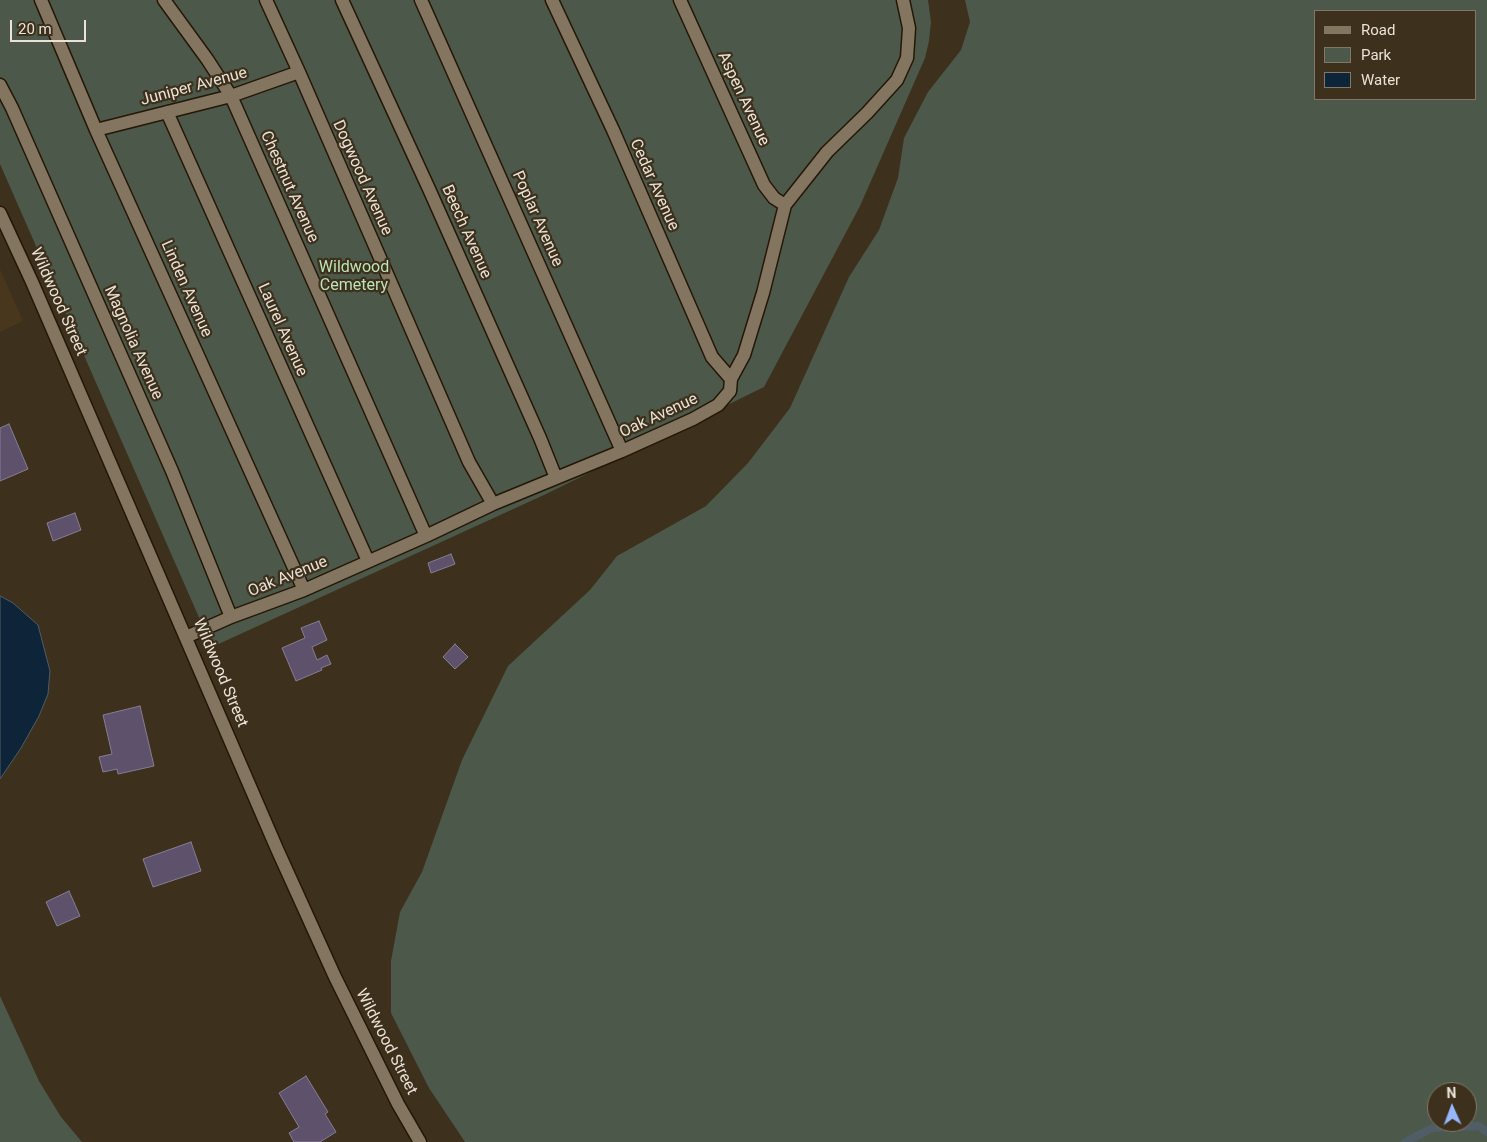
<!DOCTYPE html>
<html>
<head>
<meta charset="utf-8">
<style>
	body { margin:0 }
	#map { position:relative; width:1487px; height:1142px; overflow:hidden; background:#3d301c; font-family:Roboto,sans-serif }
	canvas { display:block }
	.legend { position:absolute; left:1314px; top:10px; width:162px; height:90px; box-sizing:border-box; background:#3d301c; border:1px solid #827766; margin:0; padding:6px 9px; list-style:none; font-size:15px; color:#eae2d6 }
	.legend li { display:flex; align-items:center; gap:10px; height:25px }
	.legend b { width:25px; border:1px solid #827766 }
	.north { position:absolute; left:1427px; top:1082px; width:50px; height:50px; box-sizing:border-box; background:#3d301c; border:1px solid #827766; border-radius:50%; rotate:358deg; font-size:14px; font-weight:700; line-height:20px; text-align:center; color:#eae2d6 }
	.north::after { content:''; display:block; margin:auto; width:18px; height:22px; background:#96b6fd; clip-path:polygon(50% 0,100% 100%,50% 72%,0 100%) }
	.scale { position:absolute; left:10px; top:20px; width:76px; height:22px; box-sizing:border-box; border:2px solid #eae2d6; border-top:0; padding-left:6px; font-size:15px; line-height:18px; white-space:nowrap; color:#eae2d6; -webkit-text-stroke:4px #3d301c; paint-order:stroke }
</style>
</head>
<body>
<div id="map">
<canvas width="1487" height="1142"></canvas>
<ul class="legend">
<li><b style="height:6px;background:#847560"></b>Road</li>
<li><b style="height:14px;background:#4c594a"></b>Park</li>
<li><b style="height:14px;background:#0e2438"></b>Water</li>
</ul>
<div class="north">N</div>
<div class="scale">20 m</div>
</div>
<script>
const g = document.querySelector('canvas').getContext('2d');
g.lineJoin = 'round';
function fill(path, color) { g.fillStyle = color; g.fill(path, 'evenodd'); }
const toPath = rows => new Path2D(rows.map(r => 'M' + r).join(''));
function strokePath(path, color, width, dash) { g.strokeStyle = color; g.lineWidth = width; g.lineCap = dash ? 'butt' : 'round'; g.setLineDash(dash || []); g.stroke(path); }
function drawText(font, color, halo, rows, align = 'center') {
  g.font = font + ' Roboto,sans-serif'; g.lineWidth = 4.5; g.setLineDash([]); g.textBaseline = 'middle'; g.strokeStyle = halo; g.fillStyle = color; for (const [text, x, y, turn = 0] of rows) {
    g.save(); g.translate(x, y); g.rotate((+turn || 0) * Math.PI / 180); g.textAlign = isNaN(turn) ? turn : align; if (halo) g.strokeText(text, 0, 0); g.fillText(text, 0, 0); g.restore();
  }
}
const built = toPath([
	[0,269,23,321,0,332]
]);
const green = toPath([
	[0,0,928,0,931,22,929,41,925,58,860,206,764,387,546,494,212,647,0,164],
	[965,0,1487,0,1487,1142,465,1142,429,1088,391,1013,391,961,400,912,422,872,462,760,508,666,590,590,617,556,706,506,748,463,790,408,849,277,879,230,898,178,904,138,928,92,961,50,970,22],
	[1476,11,1476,99,1316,99,1316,11],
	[1437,1092,1467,1092,1467,1122,1437,1122],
	[0,996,39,1081,61,1117,82,1142,0,1142]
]);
const water = toPath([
	[0,596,13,603,38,625,50,671,48,694,39,716,21,748,0,779,0,596]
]);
const stream = toPath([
	[1405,1142,1432,1128,1479,1126,1487,1132]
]);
const building = toPath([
	[9,424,28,469,0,481,0,428,9,424],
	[75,513,81,530,53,541,47,523,75,513],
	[451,554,455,564,431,573,428,563,451,554],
	[319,621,327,640,312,647,317,660,327,655,331,664,321,668,322,670,296,681,282,648,305,638,301,628,319,621],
	[455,644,468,657,455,669,443,657,455,644],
	[140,706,154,766,118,774,117,769,103,772,99,757,112,754,103,715,140,706],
	[191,842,201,871,153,887,143,859,191,842],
	[69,891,80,916,57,926,46,902,69,891],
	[306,1076,328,1112,325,1114,336,1132,320,1142,294,1142,289,1133,299,1127,279,1093,306,1076]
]);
const minor = toPath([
	[41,0,96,130,304,590],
	[164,0,207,59,231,96,426,536],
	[266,0,299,72,469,462,493,504],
	[342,0,429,189,540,438,556,478],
	[421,0,622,451],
	[552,0,613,130,712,357,731,379],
	[680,0,764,185,774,198,785,205],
	[0,85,12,108,172,471,231,617],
	[167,112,368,561],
	[96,130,231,96,299,72],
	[0,213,32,282,277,849,335,977,398,1104,420,1142],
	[186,637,231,617,304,590,426,536,493,504,622,451,693,419,718,405,730,391,731,379,744,355,763,293,785,205,827,152,867,113,897,80,907,58,909,28,903,0]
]);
const streetNames = [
	["Juniper Avenue",194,87,-15],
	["Aspen Avenue",743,99,65],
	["Dogwood Avenue",362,178,66],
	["Cedar Avenue",654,185,66],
	["Chestnut Avenue",289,187,66],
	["Poplar Avenue",537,219,66],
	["Beech Avenue",466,232,66],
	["Linden Avenue",186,289,66],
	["Wildwood Street",58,302,66],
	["Laurel Avenue",282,330,66],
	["Magnolia Avenue",133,343,66],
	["Oak Avenue",659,416,-25],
	["Oak Avenue",288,577,-22],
	["Wildwood Street",220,673,67],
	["Wildwood Street",386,1042,63]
];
const parkNames = [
	["Wildwood",354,268],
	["Cemetery",354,286]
];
fill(built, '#48371d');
fill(green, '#4c594a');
fill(water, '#0e2438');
strokePath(water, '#505d67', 1);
strokePath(stream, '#505d67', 8);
fill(building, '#5d516c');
strokePath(building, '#877d94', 1);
strokePath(minor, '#241705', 15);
strokePath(minor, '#847560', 12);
drawText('16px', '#eae2d6', '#3d301c', streetNames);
drawText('16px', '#bbe4b6', '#3d301c', parkNames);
</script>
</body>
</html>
